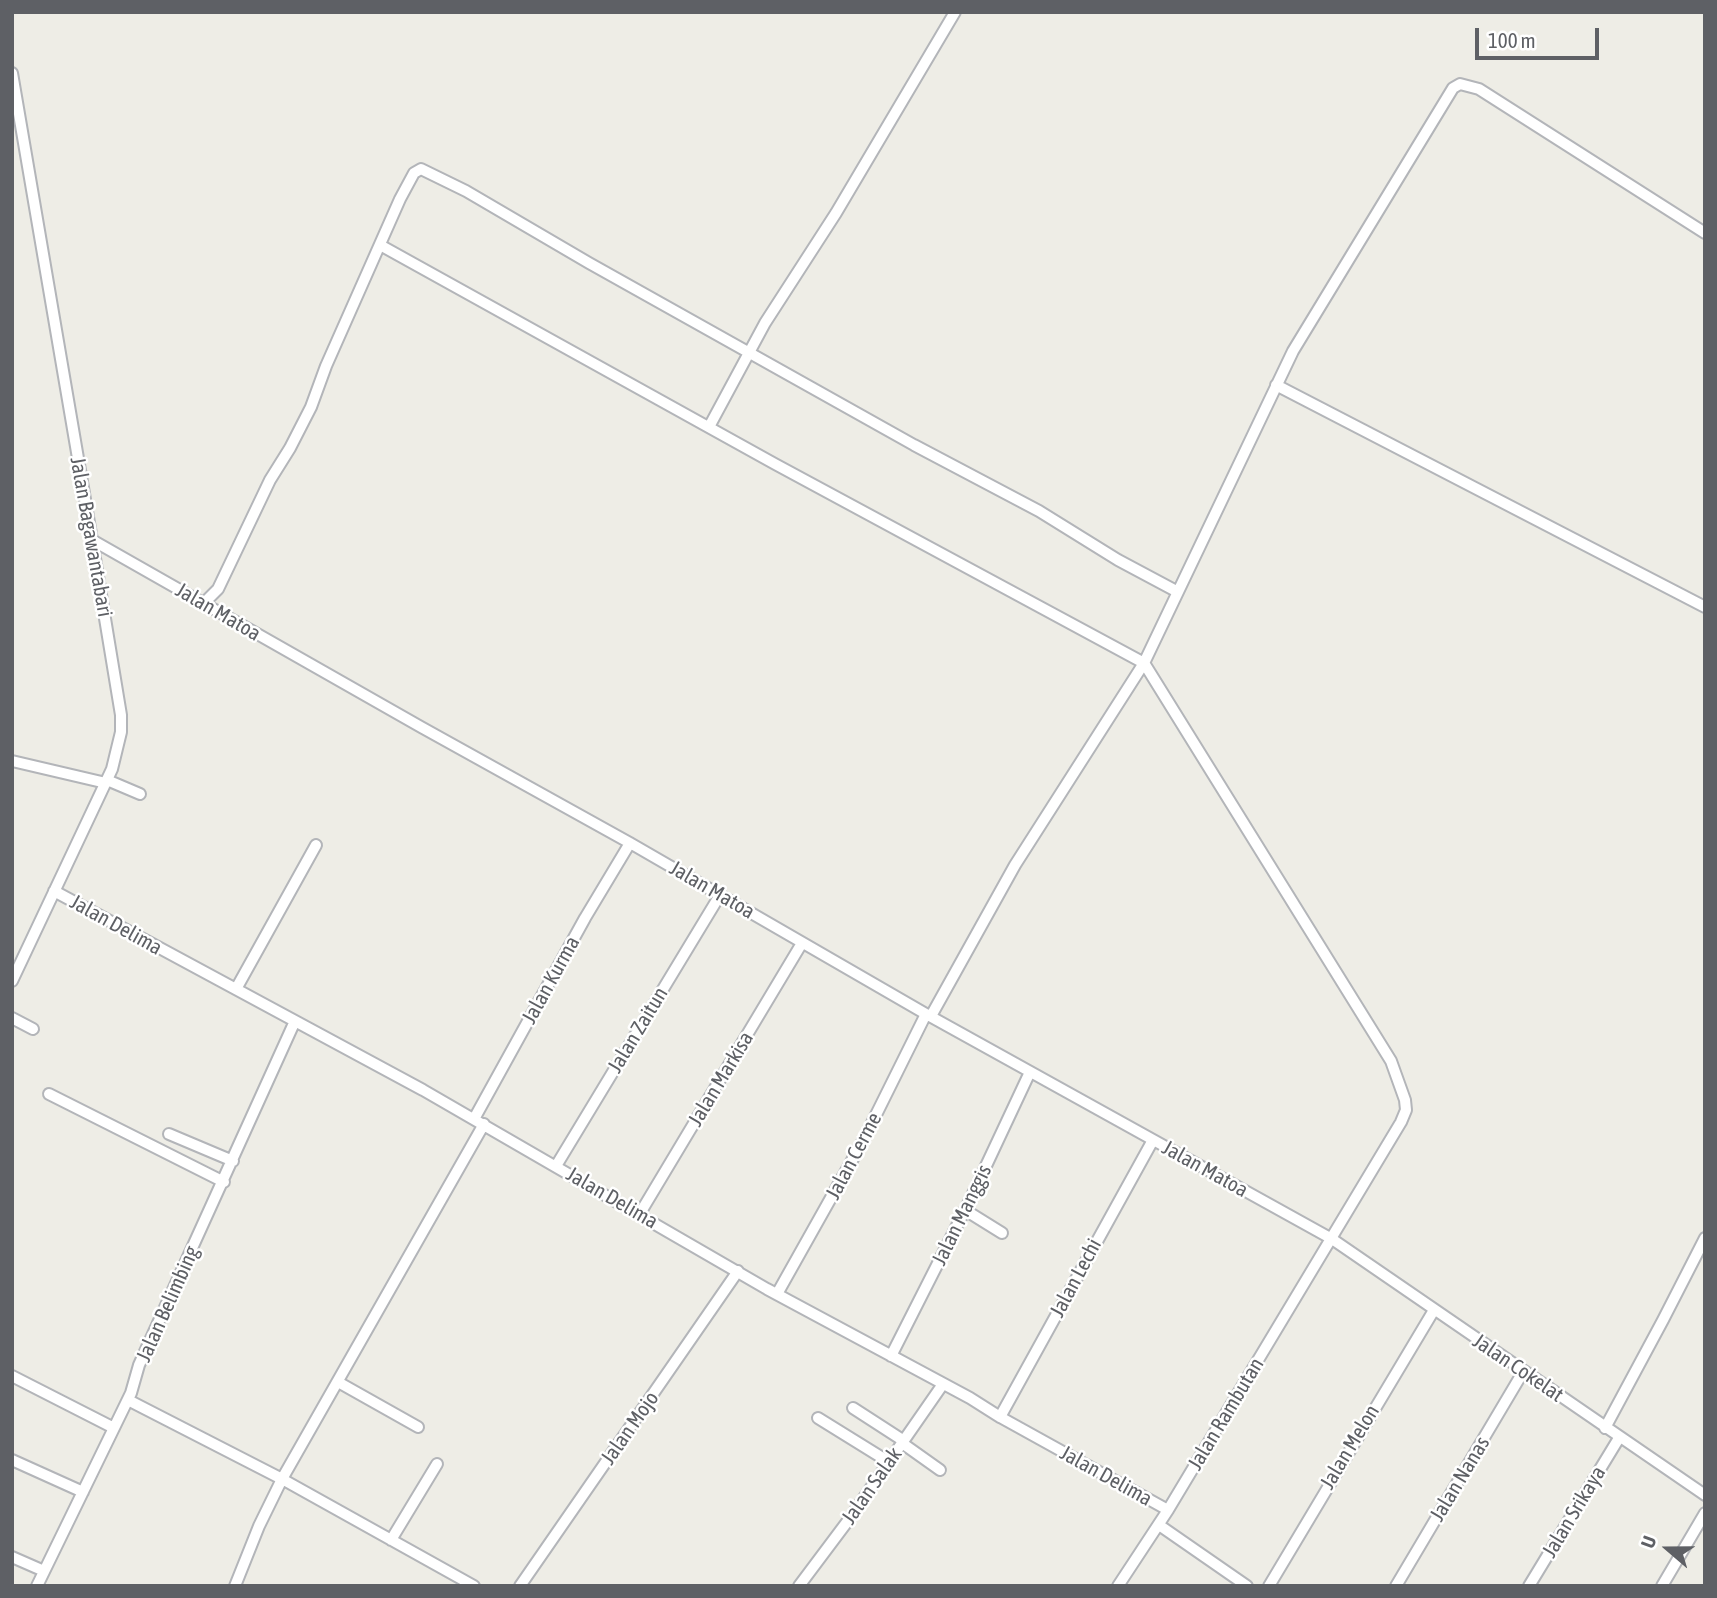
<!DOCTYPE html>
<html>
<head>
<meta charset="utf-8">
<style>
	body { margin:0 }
	#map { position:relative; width:1717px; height:1598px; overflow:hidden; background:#eeede6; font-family:"Asap Condensed",sans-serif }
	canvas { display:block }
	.frame { position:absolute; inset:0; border:14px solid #5e6065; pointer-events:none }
	.north { position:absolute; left:1633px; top:1514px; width:70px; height:70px; -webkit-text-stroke:5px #fff; paint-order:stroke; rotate:290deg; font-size:19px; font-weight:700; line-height:28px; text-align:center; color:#5e6065 }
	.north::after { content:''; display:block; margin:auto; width:24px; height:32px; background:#5e6065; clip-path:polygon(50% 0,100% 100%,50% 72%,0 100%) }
	.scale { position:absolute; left:1475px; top:28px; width:124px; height:32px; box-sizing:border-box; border:4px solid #5e6065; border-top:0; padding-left:9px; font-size:21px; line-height:24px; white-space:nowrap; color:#5e6065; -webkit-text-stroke:5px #fff; paint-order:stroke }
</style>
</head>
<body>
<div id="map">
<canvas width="1717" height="1598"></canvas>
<div class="frame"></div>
<div class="north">U</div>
<div class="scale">100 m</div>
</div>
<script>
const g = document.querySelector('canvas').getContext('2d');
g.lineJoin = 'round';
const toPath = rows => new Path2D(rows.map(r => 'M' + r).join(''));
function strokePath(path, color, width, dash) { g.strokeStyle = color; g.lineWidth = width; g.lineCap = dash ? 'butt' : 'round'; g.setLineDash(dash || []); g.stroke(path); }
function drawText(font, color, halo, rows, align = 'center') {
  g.font = font + ' "Asap Condensed",sans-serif'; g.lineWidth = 5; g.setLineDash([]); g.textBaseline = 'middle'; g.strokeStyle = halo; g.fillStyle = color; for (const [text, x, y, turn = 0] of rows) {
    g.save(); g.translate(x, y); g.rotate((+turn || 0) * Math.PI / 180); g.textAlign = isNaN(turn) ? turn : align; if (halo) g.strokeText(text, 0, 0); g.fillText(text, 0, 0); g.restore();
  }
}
const minor = toPath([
	[12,73,92,540,121,715,121,732,112,769,12,981],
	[380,245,775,464,1144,663,1391,1061,1405,1100,1406,1110,1401,1122,1168,1510,1118,1586],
	[1276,385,1705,607],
	[709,427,765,323,836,213,955,12],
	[92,540,421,727,630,843,926,1014,1332,1239,1705,1495],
	[203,604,218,589,270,480,290,448,311,407,326,366,400,199,414,173,421,169,466,191,589,263,914,445,1039,511,1118,560,1178,592],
	[12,761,106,783],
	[107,780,140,794],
	[54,891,423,1090,767,1289,970,1398,1000,1417,1168,1510],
	[236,989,316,845],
	[931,1016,1015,865,1144,663,1293,351,1453,88,1460,84,1479,89,1705,233],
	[12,1018,33,1029],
	[49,1094,224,1182],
	[474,1119,585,918,630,843],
	[169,1134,233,1161],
	[556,1166,720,895],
	[965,1210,1002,1233],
	[639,1215,802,943],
	[777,1294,864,1139,926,1014],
	[891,1356,970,1200,1030,1072],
	[12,1376,114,1428],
	[338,1382,418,1427],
	[128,1400,282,1479,474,1586],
	[853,1408,904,1441],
	[1000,1417,1153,1140],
	[818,1418,889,1462],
	[1605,1428,1663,1320,1705,1238],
	[902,1443,940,1470],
	[12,1460,83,1492],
	[1159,1525,1247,1586],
	[391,1540,437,1464],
	[12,1557,44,1571],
	[37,1586,131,1393,139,1365,295,1021],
	[235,1586,259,1526,282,1479,484,1124],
	[520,1586,738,1271],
	[799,1586,850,1518,943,1384],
	[1269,1586,1434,1310],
	[1396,1586,1523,1372],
	[1529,1586,1619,1438],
	[1662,1586,1705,1513]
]);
const streetNames = [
	["Jalan Bagawantabari",91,537,80],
	["Jalan Matoa",218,612,30],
	["Jalan Matoa",712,890,30],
	["Jalan Delima",116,925,29],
	["Jalan Kurma",551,980,-61],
	["Jalan Zaitun",638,1030,-59],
	["Jalan Markisa",721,1079,-59],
	["Jalan Cerme",854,1156,-62],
	["Jalan Matoa",1205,1169,29],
	["Jalan Delima",612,1198,30],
	["Jalan Manggis",962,1215,-64],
	["Jalan Lechi",1076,1278,-62],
	["Jalan Belimbing",168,1304,-66],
	["Jalan Cokelat",1518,1368,34],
	["Jalan Rambutan",1226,1414,-59],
	["Jalan Mojo",630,1428,-55],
	["Jalan Melon",1350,1447,-59],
	["Jalan Delima",1106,1476,29],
	["Jalan Nanas",1460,1479,-59],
	["Jalan Salak",872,1486,-55],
	["Jalan Srikaya",1574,1512,-59]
];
strokePath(minor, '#b3b5b9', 14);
strokePath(minor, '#fff', 10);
drawText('21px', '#5e6065', '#fff', streetNames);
</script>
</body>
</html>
